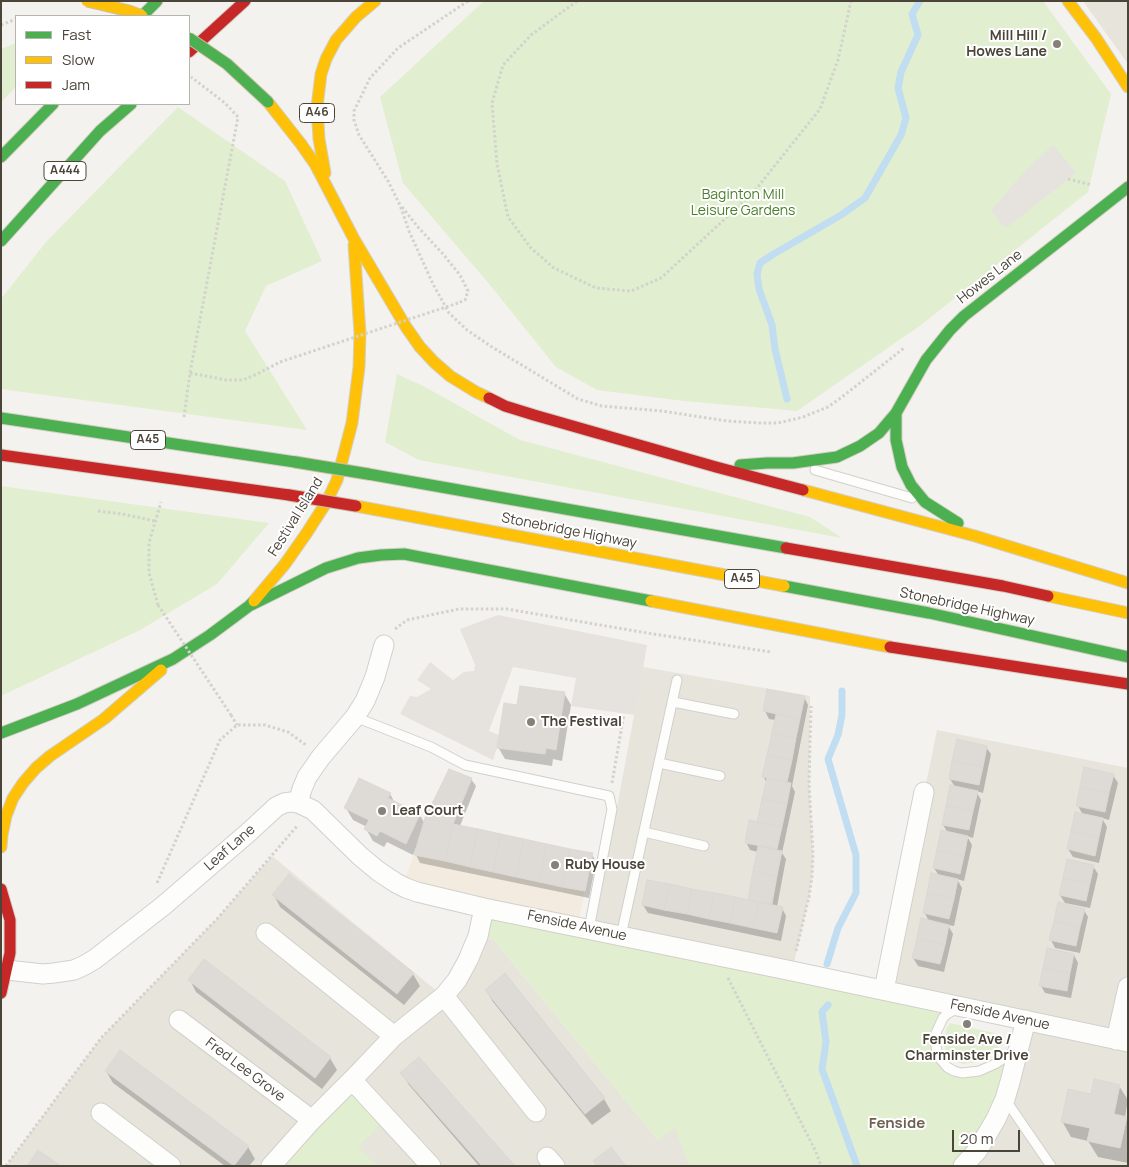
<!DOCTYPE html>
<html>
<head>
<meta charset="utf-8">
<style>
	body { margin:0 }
	#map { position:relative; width:1129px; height:1167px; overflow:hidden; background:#f4f2ee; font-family:Manrope,sans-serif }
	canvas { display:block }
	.frame { position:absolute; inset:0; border:2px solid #4b4439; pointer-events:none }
	.legend { position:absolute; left:15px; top:15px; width:175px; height:90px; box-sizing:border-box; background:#fff; border:1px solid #b7b4b0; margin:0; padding:6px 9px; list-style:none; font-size:15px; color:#4b4439 }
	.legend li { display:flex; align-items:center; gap:10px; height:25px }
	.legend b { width:25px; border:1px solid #b7b4b0 }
	.scale { position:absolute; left:952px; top:1130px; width:68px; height:22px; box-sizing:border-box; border:2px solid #4b4439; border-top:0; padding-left:6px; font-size:15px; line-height:18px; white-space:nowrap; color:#4b4439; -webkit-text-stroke:4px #fff; paint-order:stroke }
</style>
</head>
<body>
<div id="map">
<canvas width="1129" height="1167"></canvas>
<div class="frame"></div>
<ul class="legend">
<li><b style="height:6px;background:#4caf50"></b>Fast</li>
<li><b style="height:6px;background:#ffc107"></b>Slow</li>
<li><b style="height:6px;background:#c62828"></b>Jam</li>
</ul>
<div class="scale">20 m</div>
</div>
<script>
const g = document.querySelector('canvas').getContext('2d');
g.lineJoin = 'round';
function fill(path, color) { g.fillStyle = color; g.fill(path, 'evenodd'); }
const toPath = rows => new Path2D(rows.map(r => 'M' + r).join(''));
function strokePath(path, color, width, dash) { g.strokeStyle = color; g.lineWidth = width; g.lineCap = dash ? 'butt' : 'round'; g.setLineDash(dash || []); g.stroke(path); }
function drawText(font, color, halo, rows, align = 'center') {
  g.font = font + ' Manrope,sans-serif'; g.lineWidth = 4; g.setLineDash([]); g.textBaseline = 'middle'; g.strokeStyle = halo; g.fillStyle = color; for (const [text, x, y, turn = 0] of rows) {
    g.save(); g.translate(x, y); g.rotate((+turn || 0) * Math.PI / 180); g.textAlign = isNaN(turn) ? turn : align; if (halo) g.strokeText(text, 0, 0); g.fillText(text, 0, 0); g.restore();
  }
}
const residential = toPath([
	[1083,1,1128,1,1128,64],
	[643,667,810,696,809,783,813,854,812,876,809,897,792,971,594,931],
	[937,730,1128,768,1128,1166,963,1166,1026,1020,884,990],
	[272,856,443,996,478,936,493,939,658,1140,675,1127,690,1166,6,1166,101,1038,217,919]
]);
const commercial = toPath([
	[414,855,585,891,579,919,421,885,405,879]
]);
const green = toPath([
	[484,1,1043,1,1111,94,1088,192,921,325,797,411,684,401,597,390,556,367,490,285,403,183,380,97],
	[16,43,16,87,1,102,1,49],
	[178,107,285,181,322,261,266,286,245,331,307,430,1,389,1,299,46,242],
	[397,374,425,387,520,440,810,517,842,538,419,460,385,442],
	[1,486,269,523,217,584,140,630,1,696],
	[484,908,952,1010,935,1041,947,1067,972,1073,1019,1049,963,1166,690,1166,675,1128,658,1140,493,939,478,936],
	[950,1023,994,1033,999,1041,998,1048,995,1052,976,1062,963,1064,957,1062,950,1057,946,1052,944,1044,946,1029],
	[352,1080,388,1118,358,1147,377,1166,271,1166]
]);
const parking = toPath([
	[1053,145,1076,173,1006,228,991,211,1025,171],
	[498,615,647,645,635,715,571,706,576,678,513,667,489,731,499,735,497,748,493,760,400,714,410,696,417,697,431,689,417,680,430,662,453,680,464,672,474,671,475,665,460,629]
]);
const shadow = toPath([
	[564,693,571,705,562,761,553,759,552,766,505,759,498,747,518,706],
	[804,697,808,705,792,786,795,792,782,853,786,859,777,907,782,908,786,916,781,941,648,913,643,905,749,901,758,852,750,850,746,842,758,823,767,783,763,776,775,720,769,719,765,711],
	[986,747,991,754,983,793,976,791,981,800,973,838,967,836,972,845,964,881,957,879,962,888,954,926,948,925,953,934,944,972,918,966,913,958,929,921,924,912,939,876,934,868,948,833,943,825,955,787,950,779],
	[1113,775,1118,783,1109,820,1102,818,1107,827,1099,863,1073,857,1068,849,1083,815,1078,806],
	[471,779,476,786,460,826,592,854,596,862,589,898,420,863,416,855,416,848,413,855,387,842,384,847,373,841,366,829,367,827,353,820,346,808,390,794,395,803,420,815,425,824],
	[1093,866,1098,874,1090,908,1065,903,1060,895],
	[274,895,413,974,420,986,404,1005,280,907],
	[1084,910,1088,917,1080,953,1055,948,1051,940],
	[1074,955,1078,963,1071,998,1045,993,1041,986],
	[190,980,330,1058,337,1070,322,1089,196,992],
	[486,990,604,1099,611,1111,592,1125,493,1002],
	[106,1071,248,1147,255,1159,249,1166,225,1166,113,1083],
	[402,1073,513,1166,479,1166,409,1085],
	[1119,1086,1128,1100,1125,1117,1128,1121,1128,1163,1098,1157,1088,1141,1071,1137,1062,1121,1092,1095]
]);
const stream = toPath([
	[787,399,775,349,772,325,759,289,757,274,760,263,772,255,841,215,865,198,901,135,906,118,898,88,901,72,918,35,912,14,920,1],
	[827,964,838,928,856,893,856,855,828,759,838,735,842,715,842,691],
	[828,1005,822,1012,826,1042,822,1069,857,1166]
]);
const building = toPath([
	[520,686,565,692,556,750,546,748,545,754,497,748,504,703,517,705,520,686],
	[767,689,805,696,800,719,763,711,767,689],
	[776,714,800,719,796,738,772,733,776,714],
	[772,733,796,738,792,760,767,755,772,733],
	[957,739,987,746,983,767,952,761,957,739],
	[767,755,792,760,787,782,762,777,767,755],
	[952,761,983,767,979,785,949,779,952,761],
	[1084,767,1114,774,1109,793,1080,787,1084,767],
	[449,769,472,778,453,824,445,861,414,855,425,818,449,769],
	[359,778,391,793,388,798,420,814,406,844,380,831,377,836,364,829,369,820,344,808,359,778],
	[767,778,791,783,787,804,762,799,767,778],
	[950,785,978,791,973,811,946,806,950,785],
	[1080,787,1109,793,1105,812,1076,806,1080,787],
	[762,799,787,804,782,827,757,822,762,799],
	[946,806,973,811,969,830,942,825,946,806],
	[1075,812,1103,818,1099,837,1071,831,1075,812],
	[749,820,782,827,777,849,745,843,749,820],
	[453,824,478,829,470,867,445,861,453,824],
	[478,829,501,834,493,872,470,867,478,829],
	[941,830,968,836,964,856,937,850,941,830],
	[1071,831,1099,837,1095,856,1067,849,1071,831],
	[501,834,524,839,516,877,493,872,501,834],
	[524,839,547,844,539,882,516,877,524,839],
	[547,844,570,849,562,887,539,882,547,844],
	[758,846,782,851,777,876,753,871,758,846],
	[570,849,593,853,585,891,562,887,570,849],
	[937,850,964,856,960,874,933,868,937,850],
	[1067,859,1094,865,1090,883,1063,878,1067,859],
	[753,871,777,876,772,904,748,900,753,871],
	[931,873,958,879,954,899,927,893,931,873],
	[289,874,414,973,397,994,272,895,289,874],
	[1063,878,1090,883,1086,901,1059,895,1063,878],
	[647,880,670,884,664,910,642,905,647,880],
	[670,884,692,889,687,914,664,910,670,884],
	[692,889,715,893,709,919,687,914,692,889],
	[715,893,735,897,730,923,709,919,715,893],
	[927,893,954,899,949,919,923,913,927,893],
	[735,897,759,902,753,928,730,923,735,897],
	[759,902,783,907,777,933,753,928,759,902],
	[1058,902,1085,909,1080,927,1054,921,1058,902],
	[921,918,949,925,945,945,917,938,921,918],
	[1054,921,1080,927,1076,946,1049,940,1054,921],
	[917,938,945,945,940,964,912,958,917,938],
	[1047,948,1074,954,1070,973,1043,968,1047,948],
	[204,959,331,1057,315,1078,188,980,204,959],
	[1043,968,1070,973,1067,991,1039,986,1043,968],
	[505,973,605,1098,585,1114,485,990,505,973],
	[120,1050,249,1146,234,1166,105,1071,120,1050],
	[419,1057,515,1166,482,1166,400,1073,419,1057],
	[1094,1079,1120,1085,1114,1114,1127,1117,1120,1148,1087,1141,1090,1128,1061,1122,1068,1089,1091,1094,1094,1079],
	[611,1147,626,1166,597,1166,593,1161,611,1147],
	[38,1150,61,1166,27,1166,38,1150]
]);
const path = toPath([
	[468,1,398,48,370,78,354,111,354,120,359,135,388,181,400,205,409,231,433,284,449,313,467,330,492,347,578,399,602,406,662,411,727,421,760,423,778,423,803,417,828,407,842,397,904,348],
	[577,1,531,35,503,65,492,103,497,164,508,217,531,248,554,268,596,288,631,291,661,278,753,193,820,109,838,60,851,1],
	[1,25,16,19],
	[1068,179,1092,185],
	[402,207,417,226,443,254,460,275,468,291,465,300,458,303],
	[190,373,226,380,243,380,257,374,280,362],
	[184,417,190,373,238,117,225,103,191,77],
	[98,511,122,514,155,521],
	[158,605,149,573,149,543,161,502],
	[395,629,407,620,459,609,507,609,647,633,771,652],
	[231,715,237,725],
	[612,783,624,714],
	[157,883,220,740,237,725,265,725,288,732,306,745],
	[796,951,809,897,812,876,813,854,809,783,811,706],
	[728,978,777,1075,816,1152,821,1166],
	[6,1166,101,1038,217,919,298,825]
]);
const lane = toPath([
	[815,470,912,498],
	[673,702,734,714],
	[355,717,431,747,465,765,609,796,612,809,589,929],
	[659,763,720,776],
	[644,832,704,846],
	[621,936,677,680],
	[956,1009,947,1014,943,1018,936,1033,935,1041,938,1056,947,1067,954,1071,962,1073,979,1071,995,1064,1017,1050],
	[1005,1099,1051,1166]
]);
const street = toPath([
	[298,803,302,789,307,777,321,757,355,717,365,701,375,677,384,645],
	[266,933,394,1036],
	[7,970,43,974,54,973,74,970,85,965,95,959,163,906,249,832,276,807,284,803,291,802,298,803,313,810,360,856,378,871,396,883,406,888,417,892,484,908,792,971,1128,1042],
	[884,990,924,792],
	[444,996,536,1112],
	[179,1020,312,1120],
	[1116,1040,1128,987],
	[352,1080,431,1166],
	[101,1113,171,1166],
	[547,1157,555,1166],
	[271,1166,312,1120,352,1080,394,1036,444,996,457,980,468,960,478,936,484,908],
	[963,1166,977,1151,986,1136,996,1119,1005,1099,1010,1082,1026,1020]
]);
const fast = toPath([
	[142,16,157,1],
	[1,157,53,104],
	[1,241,100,131,131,104],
	[896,413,926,360,950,330,964,316,1128,187],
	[896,413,896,440,902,467,911,485,925,502,958,523],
	[1,418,295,462],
	[740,465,767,463,793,463,837,457,860,446,879,433,896,413],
	[368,474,786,548],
	[784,586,929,613,1128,657],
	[249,606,326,568,358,558,381,555,404,554,651,601],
	[1,733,77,704,173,659,210,635,249,606,254,601]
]);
const slow = toPath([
	[1068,1,1096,38,1128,87],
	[268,102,301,144,315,164,354,239,406,327,420,347,434,362,450,376,476,392,489,398],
	[325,173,319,139,317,107,321,74,326,59,336,40,356,17,375,1],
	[803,490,975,536,1128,583],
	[356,506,784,586],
	[1048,596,1128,613],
	[254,601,285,564,306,534,326,503,337,480,352,423,359,367,360,333,354,245],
	[651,601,890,647],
	[1,847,2,835,6,816,13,798,23,783,36,768,50,756,104,719,161,670]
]);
const jam = toPath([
	[189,52,245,1],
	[489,398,505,406,534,415,716,467,803,490],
	[1,455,289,495],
	[786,548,1003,586,1048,596],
	[890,647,1128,684],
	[1,889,10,920,10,953,1,993]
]);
const pathBridge = toPath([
	[280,362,458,303],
	[158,605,231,715]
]);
const fastBridge = toPath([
	[189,38,227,64,268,102],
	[295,462,368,474]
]);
const slowBridge = toPath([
	[87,1,129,11,142,16]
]);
const jamBridge = toPath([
	[289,495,356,506]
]);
const markers = [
	[1057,44,5,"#868178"],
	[531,722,5,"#868178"],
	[382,811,5,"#868178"],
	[555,865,5,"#868178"],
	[967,1024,5,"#868178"]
];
const shields = [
	[317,113,35],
	[65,171,42],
	[148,440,35],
	[742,579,35]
];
const shieldNames = [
	["A46",317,113],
	["A444",65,171],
	["A45",148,440],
	["A45",742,579]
];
const poiNames = [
	["Mill Hill /",1047,36,"right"],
	["Howes Lane",1047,52,"right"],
	["The Festival",541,722],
	["Leaf Court",392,811],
	["Ruby House",565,865],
	["Fenside Ave /",967,1040,"center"],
	["Charminster Drive",967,1056,"center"]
];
const parkNames = [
	["Baginton Mill",743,195],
	["Leisure Gardens",743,211]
];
const streetNames = [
	["Howes Lane",990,277,-38],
	["Festival Island",296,517,-58],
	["Stonebridge Highway",569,531,11],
	["Stonebridge Highway",967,607,12],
	["Leaf Lane",230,848,-41],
	["Fenside Avenue",577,926,12],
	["Fenside Avenue",1000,1015,12],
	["Fred Lee Grove",245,1070,37]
];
const neighbourhoodNames = [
	["Fenside",897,1124]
];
fill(residential, '#e7e4dc');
fill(commercial, '#f3ebdf');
fill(green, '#e1eecf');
fill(parking, '#e6e3df');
fill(shadow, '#0003');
strokePath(stream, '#c0ddf1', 7);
fill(building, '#dedbd6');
strokePath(building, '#dcd9d4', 1);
strokePath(lane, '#d2d0cb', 11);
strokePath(street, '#d2d0cb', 21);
strokePath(fast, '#d3cfc5', 13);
strokePath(slow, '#d3cfc5', 13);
strokePath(jam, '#d3cfc5', 13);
strokePath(path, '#d3d2cc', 3, [2.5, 2.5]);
strokePath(lane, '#fdfdfc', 9);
strokePath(street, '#fdfdfc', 19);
strokePath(fast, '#4caf50', 11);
strokePath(slow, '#ffc107', 11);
strokePath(jam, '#c62828', 11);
strokePath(fastBridge, '#ccbfa9', 13, []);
strokePath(slowBridge, '#ccbfa9', 13, []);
strokePath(jamBridge, '#ccbfa9', 13, []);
strokePath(pathBridge, '#d3d2cc', 3, [2.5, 2.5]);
strokePath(fastBridge, '#4caf50', 11);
strokePath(slowBridge, '#ffc107', 11);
strokePath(jamBridge, '#c62828', 11);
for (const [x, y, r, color] of markers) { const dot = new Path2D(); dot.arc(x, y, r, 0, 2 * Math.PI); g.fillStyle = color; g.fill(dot); strokePath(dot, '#fff', 2); }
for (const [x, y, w] of shields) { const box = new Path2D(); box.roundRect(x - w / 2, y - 9.5, w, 19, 4); g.fillStyle = '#fff'; g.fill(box); strokePath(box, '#4b4439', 1); }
drawText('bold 12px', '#4b4439', null, shieldNames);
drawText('bold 14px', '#4b4439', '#fff', poiNames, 'left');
drawText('14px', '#4a7f2a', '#fff', parkNames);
drawText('14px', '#4b4439', '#fff', streetNames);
drawText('bold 15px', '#6e6250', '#fff', neighbourhoodNames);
</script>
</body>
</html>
